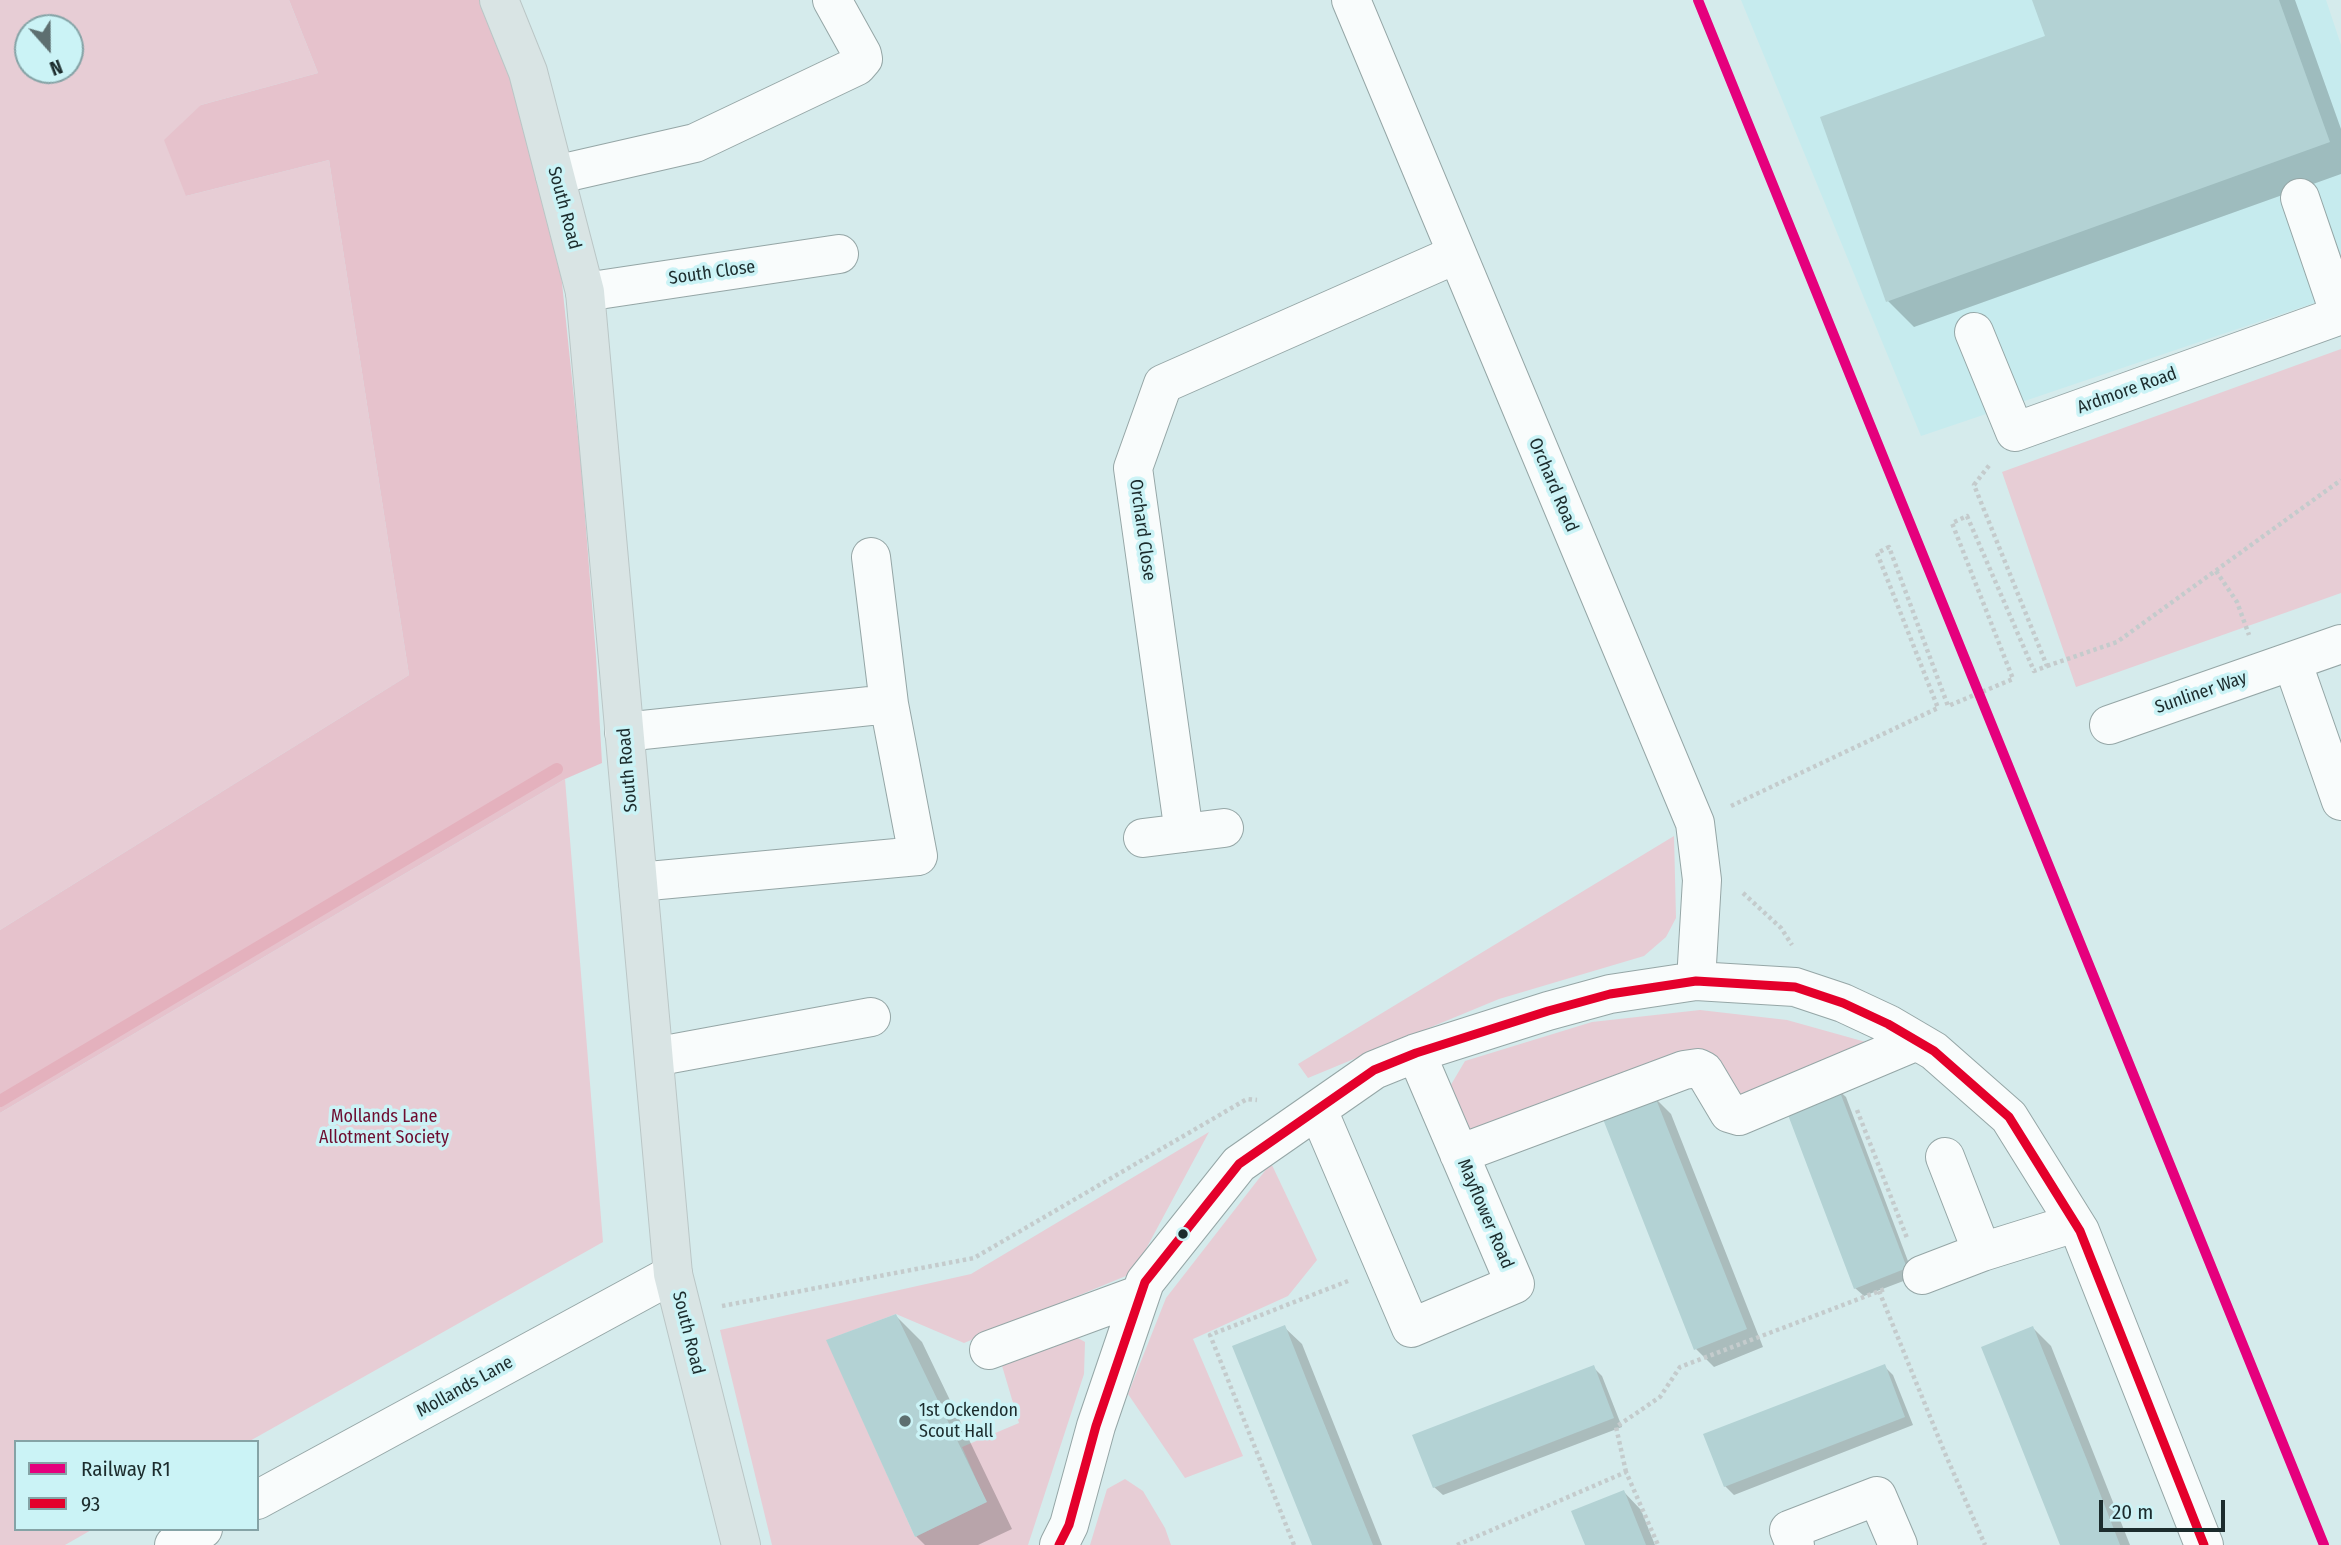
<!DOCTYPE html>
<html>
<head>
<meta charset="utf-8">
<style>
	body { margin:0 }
	#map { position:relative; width:2341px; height:1545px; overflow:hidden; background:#d5ebec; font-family:"Fira Sans Condensed",sans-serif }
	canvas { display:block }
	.legend { position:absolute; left:14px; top:1440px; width:245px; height:91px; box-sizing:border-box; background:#cbf3f6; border:2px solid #85a3a6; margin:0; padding:9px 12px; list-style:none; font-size:21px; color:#1c2c2d }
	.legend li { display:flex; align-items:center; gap:14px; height:35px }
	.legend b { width:35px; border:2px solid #85a3a6 }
	.north { position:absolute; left:14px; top:14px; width:70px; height:70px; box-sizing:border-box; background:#cbf3f6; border:2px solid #85a3a6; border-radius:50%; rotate:159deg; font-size:19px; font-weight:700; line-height:28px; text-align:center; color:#1c2c2d }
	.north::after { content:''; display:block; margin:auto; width:24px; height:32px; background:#5d6f70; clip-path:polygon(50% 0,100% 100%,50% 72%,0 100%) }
	.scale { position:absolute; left:2099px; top:1500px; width:126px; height:32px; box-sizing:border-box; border:4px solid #1c2c2d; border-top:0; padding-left:9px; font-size:21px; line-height:24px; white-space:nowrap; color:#1c2c2d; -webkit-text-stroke:5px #cbf3f6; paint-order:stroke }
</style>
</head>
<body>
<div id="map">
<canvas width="2341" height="1545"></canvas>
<ul class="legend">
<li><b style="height:9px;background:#e5007d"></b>Railway R1</li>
<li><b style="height:9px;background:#e4002b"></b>93</li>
</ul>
<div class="north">N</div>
<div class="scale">20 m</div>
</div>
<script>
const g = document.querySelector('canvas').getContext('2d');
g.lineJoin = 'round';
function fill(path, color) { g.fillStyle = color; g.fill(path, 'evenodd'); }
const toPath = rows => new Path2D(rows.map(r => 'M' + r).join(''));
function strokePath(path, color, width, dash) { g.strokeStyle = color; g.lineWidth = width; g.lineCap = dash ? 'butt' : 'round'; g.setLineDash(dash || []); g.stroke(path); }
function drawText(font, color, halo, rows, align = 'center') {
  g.font = font + ' "Fira Sans Condensed",sans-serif'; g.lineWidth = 7; g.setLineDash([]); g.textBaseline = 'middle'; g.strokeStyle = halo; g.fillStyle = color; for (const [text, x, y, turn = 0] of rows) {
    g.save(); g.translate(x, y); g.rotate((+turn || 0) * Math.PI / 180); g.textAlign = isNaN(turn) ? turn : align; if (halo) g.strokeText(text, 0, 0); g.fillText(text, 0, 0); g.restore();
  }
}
const built = toPath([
	[1741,0,2326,0,2341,45,2341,294,1921,436]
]);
const green = toPath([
	[0,0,289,0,318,73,201,105,186,196,329,160,409,675,0,930],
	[28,28,70,28,70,70,28,70],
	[2341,349,2341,593,2076,687,2002,472],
	[565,779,603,1242,248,1442,16,1442,16,1529,93,1529,65,1545,0,1545,0,1113],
	[1674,836,1676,918,1666,937,1644,956,1499,999,1308,1078,1298,1064],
	[1700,1010,1787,1020,1880,1046,1733,1106,1708,1050,1476,1147,1449,1088,1465,1061,1592,1022],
	[1209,1132,1133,1273,964,1343,896,1314,827,1340,915,1537,986,1502,962,1447,1019,1423,1000,1359,1069,1333,1085,1342,1084,1374,1028,1545,772,1545,720,1330,971,1274],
	[1271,1163,1317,1260,1288,1296,1193,1339,1243,1456,1185,1478,1128,1394,1166,1298],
	[1125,1479,1143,1491,1165,1528,1171,1545,1090,1545,1107,1489]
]);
const forest = toPath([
	[289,0,483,0,505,61,560,264,581,465,596,656,602,763,565,779,0,1113,0,930,409,675,329,160,186,196,164,140,201,105,318,73]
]);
const shadow = toPath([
	[2034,0,2295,0,2341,129,2341,174,1914,327,1888,301,2047,37],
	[1837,1089,1846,1097,1914,1277,1864,1296,1855,1288],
	[1653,1096,1671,1114,1763,1347,1714,1367,1696,1349],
	[896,1316,922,1342,1012,1529,978,1545,925,1545,916,1536],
	[1284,1327,1302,1344,1382,1545,1313,1545],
	[2033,1328,2051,1346,2130,1545,2061,1545],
	[1884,1366,1893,1375,1913,1425,1734,1495,1725,1486],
	[1593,1367,1602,1376,1622,1427,1443,1495,1434,1487],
	[1624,1492,1641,1510,1655,1545,1587,1545]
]);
const stream = toPath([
	[0,1101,557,769]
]);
const building = toPath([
	[2032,0,2279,0,2330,142,1886,302,1820,117,2045,36],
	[1838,1087,1907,1268,1854,1289,1785,1107],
	[1654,1094,1747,1329,1694,1350,1601,1114],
	[896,1314,987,1502,915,1537,826,1340],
	[1285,1325,1311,1391,1373,1545,1312,1545,1259,1413,1232,1346],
	[2033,1326,2087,1460,2120,1545,2060,1545,2008,1414,1981,1347],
	[1885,1364,1905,1417,1724,1487,1703,1434],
	[1594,1365,1614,1418,1433,1488,1412,1435],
	[1624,1490,1646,1545,1585,1545,1571,1511]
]);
const path = toPath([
	[2216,571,2237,602,2249,635],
	[2047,666,2117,642,2341,480],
	[1731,806,1938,708,1877,553,1889,547,1948,706,2013,679,1952,523,1967,516,2034,671,2047,666,1974,485,1991,463],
	[1743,893,1781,928,1792,945],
	[1857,1110,1907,1238],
	[1879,1291,1944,1451,1985,1545],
	[722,1306,974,1258,1247,1099,1257,1100],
	[1626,1472,1616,1427,1660,1397,1680,1367,1885,1289],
	[1294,1545,1210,1335,1348,1281],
	[1457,1545,1626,1472,1658,1545]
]);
const minor = toPath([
	[1351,0,1695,823,1702,880,1696,981],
	[555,175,695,143,857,66,863,59,862,54,832,0],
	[2300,198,2340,315],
	[585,292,839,254],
	[1974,332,2015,432,2341,315],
	[871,557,889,704],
	[2292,661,2341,801],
	[2109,725,2341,644],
	[624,732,889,704,918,856,638,882],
	[1184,833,1133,468,1163,384,1457,254],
	[1143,838,1224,828],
	[654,1057,871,1017],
	[1318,1110,1411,1328,1515,1284,1416,1053],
	[1459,1154,1684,1070,1698,1068,1704,1071,1729,1113,1739,1116,1917,1041],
	[1945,1157,1982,1252],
	[1922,1275,1982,1252,2075,1223],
	[989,1350,1141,1294],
	[257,1500,673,1274],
	[174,1545,203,1529],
	[1059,1545,1069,1525,1096,1426,1145,1282,1239,1164,1374,1070,1416,1053,1548,1011,1610,994,1696,981,1795,987,1843,1003,1888,1024,1934,1051,2009,1117,2080,1231,2204,1545],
	[1795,1545,1789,1530,1877,1496,1898,1545]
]);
const major = toPath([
	[499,0,528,72,585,292,673,1274,741,1545]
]);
const bus1 = toPath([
	[1059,1545,1069,1525,1096,1426,1145,1282,1239,1164,1374,1070,1416,1053,1548,1011,1610,994,1696,981,1795,987,1843,1003,1888,1024,1934,1051,2009,1117,2080,1231,2204,1545]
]);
const rail1 = toPath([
	[1698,0,2324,1545]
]);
const markers = [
	[1183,1234,6,"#1c2c2d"],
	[905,1421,7,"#5d6f70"]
];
const streetNames = [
	["South Road",564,208,75],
	["South Close",712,273,-8],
	["Ardmore Road",2127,391,-20],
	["Orchard Road",1553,485,67],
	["Orchard Close",1142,530,82],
	["Sunliner Way",2201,693,-19],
	["South Road",628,770,-95],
	["Mayflower Road",1485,1214,67],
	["South Road",688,1333,76],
	["Mollands Lane",465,1387,-29]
];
const parkNames = [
	["Mollands Lane",384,1117],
	["Allotment Society",384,1138]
];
const poiNames = [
	["1st Ockendon",919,1411],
	["Scout Hall",919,1432]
];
fill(built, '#c6ebee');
fill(green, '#e7cdd5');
fill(forest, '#e6c2cc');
fill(shadow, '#0003');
strokePath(stream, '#e4b1bd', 12);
fill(building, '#b3d2d4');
strokePath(minor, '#95a6a6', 40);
strokePath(major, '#bac6c6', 40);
strokePath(path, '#c4cbcc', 4.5, [3.5, 3.5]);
strokePath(minor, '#f9fcfc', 38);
strokePath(major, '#d9e4e4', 38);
strokePath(bus1, '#e4002b', 9);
strokePath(rail1, '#e5007d', 10);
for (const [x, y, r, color] of markers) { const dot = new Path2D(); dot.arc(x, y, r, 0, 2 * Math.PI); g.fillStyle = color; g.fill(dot); strokePath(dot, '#cbf3f6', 2.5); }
drawText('18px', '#1c2c2d', '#cbf3f6', streetNames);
drawText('18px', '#6e0d30', '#cbf3f6', parkNames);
drawText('18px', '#1c2c2d', '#cbf3f6', poiNames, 'left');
</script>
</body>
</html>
